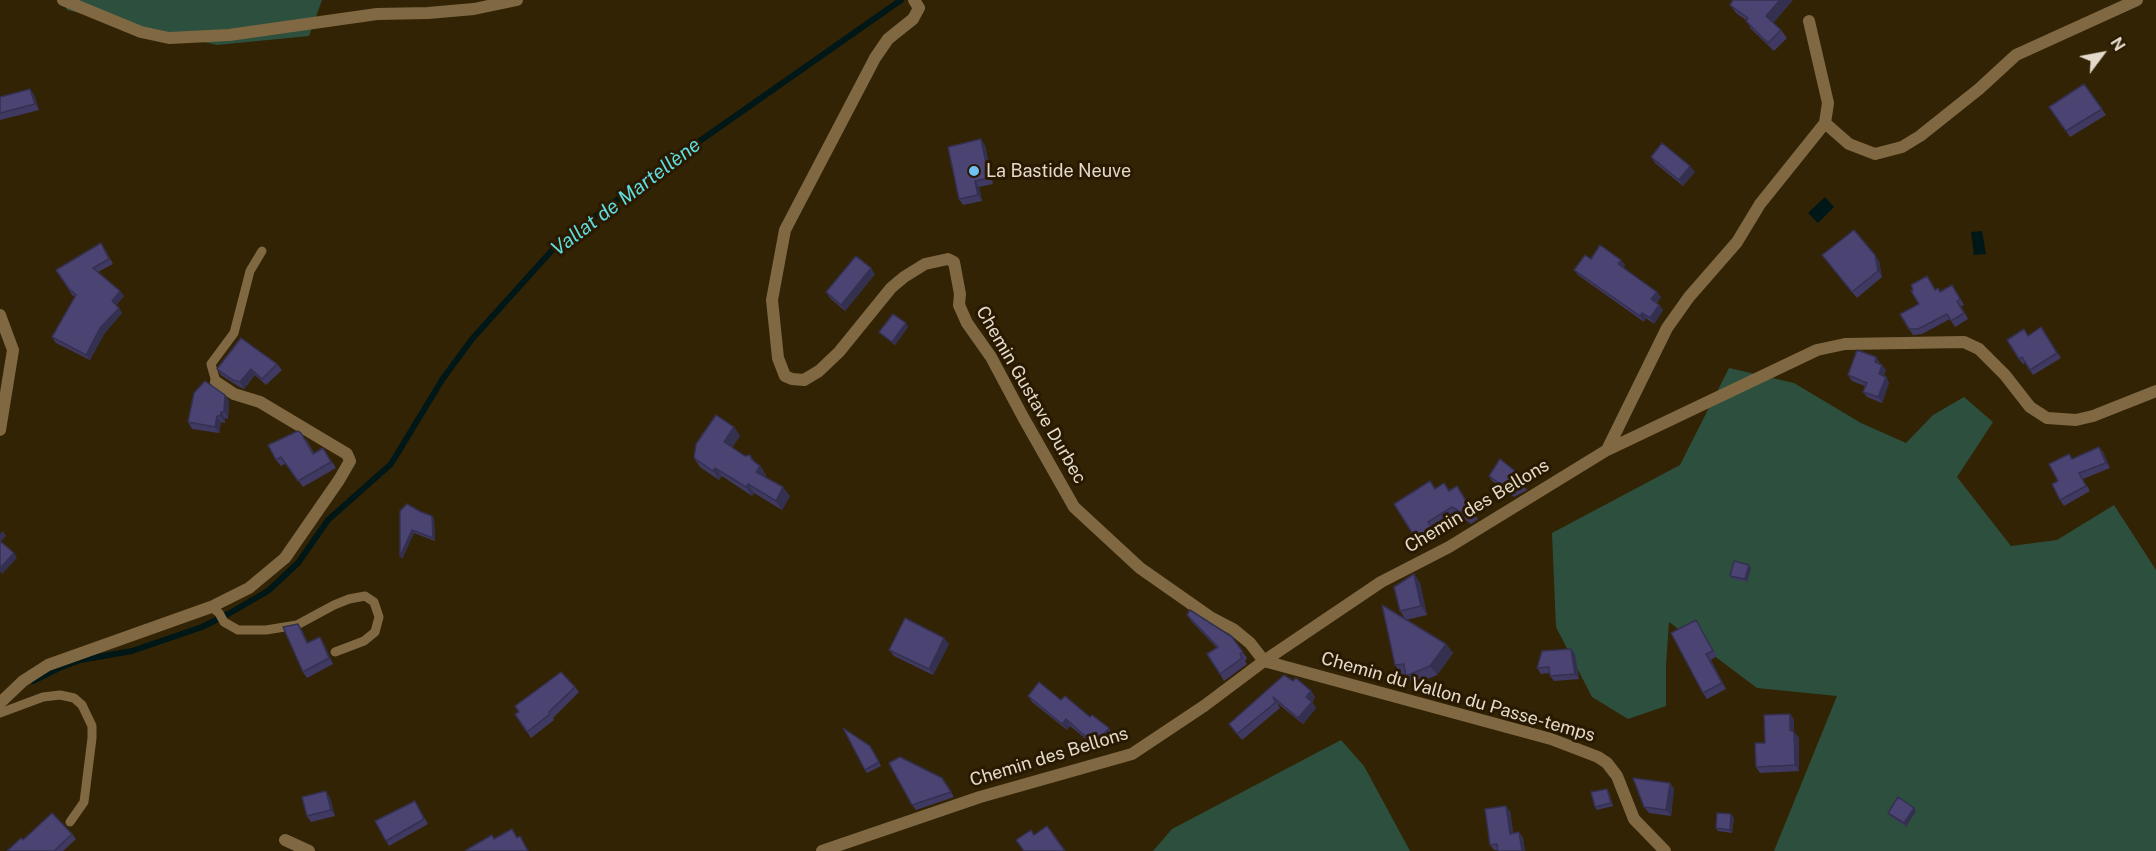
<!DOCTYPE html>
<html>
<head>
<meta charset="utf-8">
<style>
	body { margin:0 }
	#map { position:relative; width:2156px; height:851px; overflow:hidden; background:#322305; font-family:"Public Sans",sans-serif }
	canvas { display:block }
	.north { position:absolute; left:2072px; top:24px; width:60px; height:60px; -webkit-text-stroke:4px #281900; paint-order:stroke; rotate:58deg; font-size:16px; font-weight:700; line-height:24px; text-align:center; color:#e4daca }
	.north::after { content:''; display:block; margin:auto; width:21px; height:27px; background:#e4daca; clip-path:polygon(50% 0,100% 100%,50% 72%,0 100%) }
</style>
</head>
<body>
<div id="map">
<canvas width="2156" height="851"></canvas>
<div class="north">N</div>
</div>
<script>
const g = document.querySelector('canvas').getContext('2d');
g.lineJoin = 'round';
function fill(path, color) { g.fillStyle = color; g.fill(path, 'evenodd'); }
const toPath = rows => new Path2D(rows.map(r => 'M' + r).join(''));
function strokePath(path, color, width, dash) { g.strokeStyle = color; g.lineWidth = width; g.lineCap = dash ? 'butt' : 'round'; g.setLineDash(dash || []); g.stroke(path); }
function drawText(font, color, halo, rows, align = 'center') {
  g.font = font + ' "Public Sans",sans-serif'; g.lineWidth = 6; g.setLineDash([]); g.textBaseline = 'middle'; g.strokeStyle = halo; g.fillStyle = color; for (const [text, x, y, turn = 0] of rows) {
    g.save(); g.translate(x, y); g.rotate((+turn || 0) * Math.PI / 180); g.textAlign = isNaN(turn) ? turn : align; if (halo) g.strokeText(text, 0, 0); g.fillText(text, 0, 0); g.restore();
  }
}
const green = toPath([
	[63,0,322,0,309,36,217,45,67,10],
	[1729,368,1794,383,1861,423,1906,443,1933,415,1964,397,1993,422,1957,477,2011,546,2057,540,2114,505,2156,570,2156,851,1774,851,1837,696,1757,688,1669,622,1666,665,1666,706,1628,719,1592,697,1556,627,1552,533,1680,465],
	[1341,740,1364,766,1410,851,1153,851,1172,829]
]);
const water = toPath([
	[1825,197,1834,207,1818,223,1808,213],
	[1982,231,1986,254,1974,255,1971,232]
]);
const stream = toPath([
	[33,681,59,668,80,660,132,651,202,627,230,613,268,591,298,563,328,520,391,464,442,380,472,339,555,247,634,187,901,0]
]);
const lane = toPath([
	[216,382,211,364,234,333,250,271,262,251],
	[211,607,219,613,224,622,238,630,266,630,297,625,334,605,349,599,365,596,374,602,379,617,375,632,364,641,335,652],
	[0,713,43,697,60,695,74,698,82,705,92,726,92,738,84,802,70,822]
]);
const street = toPath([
	[63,0,141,32,169,38,229,35,377,14,428,13,474,9,517,0],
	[914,0,919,8,913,19,888,39,875,58,785,230,772,300,778,358,785,376,792,379,804,380,819,371,839,352,891,288,904,277,925,264,948,259,954,262,960,294,959,305,967,323,991,357,1023,417,1074,507,1140,568,1210,617,1233,629,1250,643,1264,661,1551,739,1598,757,1607,763,1617,776,1634,819,1665,851],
	[1825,123,1849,144,1875,154,1902,147,1920,136,1979,89,2016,55,2137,0],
	[0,315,13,350,0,430],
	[1607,450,1667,328,1689,297,1737,242,1760,204,1825,123,1828,103,1809,21],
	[0,703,23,681,48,665,211,607,249,588,285,558,339,480,350,461,347,454,260,402,234,394,216,382],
	[285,840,309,851],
	[822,851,980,797,1132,754,1204,706,1264,661,1381,582,1449,547,1607,450,1817,350,1845,344,1964,342,1979,349,2005,375,2030,407,2047,418,2076,420,2093,416,2156,391]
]);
const wall = toPath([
	[1733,0,1793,0,1773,23,1781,30,1787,38,1774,51,1751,29,1746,20,1736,13,1730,5],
	[2084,84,2106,115,2070,137,2049,107],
	[30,89,34,95,39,110,0,120,0,97],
	[985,145,993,184,979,187,982,201,963,205,959,199],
	[1651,157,1695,172,1683,186,1655,163],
	[105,249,113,264,98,272,124,296,116,305,122,313,104,334,90,360,56,343,52,337,75,297,72,295,56,270],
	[1822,255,1875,255,1879,261,1882,277,1857,298],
	[1591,259,1621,260,1625,265,1623,268,1661,297,1657,303,1659,305,1663,310,1654,324,1646,318,1644,322,1578,275,1574,270],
	[875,274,845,311,830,298,826,292],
	[1931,281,1935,290,1941,292,1956,291,1964,305,1961,306,1968,319,1955,327,1950,319,1922,334,1913,335,1909,329],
	[908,327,895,345,882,335,879,332],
	[2041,327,2061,358,2033,375,2025,363,2023,364,2019,359,2028,336],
	[1876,357,1880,364,1886,370,1884,376,1886,377,1889,383,1882,403,1867,397,1863,392,1865,386,1852,381,1848,375],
	[277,364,282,370,266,385,255,375,244,389,238,386,221,375,217,369],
	[225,395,229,401,228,419,225,418,225,423,221,422,219,433,192,429,188,422],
	[734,427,740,436,732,447,760,466,766,475,764,477,790,496,782,510,754,493,752,496,722,476,719,480,700,467,694,458],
	[306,439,314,453,323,448,336,468,303,487,286,463,281,466,276,460],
	[2099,447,2103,452,2110,468,2083,479,2090,491,2064,506,2060,500,2058,481,2072,459],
	[1489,476,1519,476,1516,479,1523,485,1527,490,1514,497,1492,481],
	[1436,489,1450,491,1463,495,1478,519,1471,524,1458,515,1433,530,1438,537,1422,548,1416,539],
	[421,512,434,519,435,541,414,533,402,559,400,556],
	[1749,565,1751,568,1747,582,1733,579,1730,576],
	[1414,574,1420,583,1427,615,1406,620,1400,611],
	[1187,615,1232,637,1247,658,1245,661,1247,664,1224,681,1220,674,1217,648,1191,621],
	[1696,620,1717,656,1711,660,1726,689,1707,699,1703,693],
	[302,630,308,643,324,644,333,664,307,678,303,672],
	[949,644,933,675,894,656,889,650],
	[1446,644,1453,653,1437,675,1413,685,1406,674,1402,675,1395,665],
	[1571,649,1575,654,1579,679,1554,681,1550,676,1549,673,1541,674,1537,668],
	[1293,681,1311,691,1315,697,1312,702,1316,708,1303,724,1277,703,1280,708,1242,740,1229,724],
	[575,687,579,692,553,718,554,720,531,738,515,714],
	[1028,696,1061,700,1090,717,1113,734,1102,748,1093,742,1092,744,1070,726,1067,730,1032,702],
	[1790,714,1794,720,1794,732,1799,738,1799,771,1760,773,1756,767,1765,743],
	[872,749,881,766,867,773,865,770],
	[945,783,954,797,916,810,912,805],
	[1670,783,1674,789,1671,816,1649,813,1644,807],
	[326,791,330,798,335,816,311,822,307,816],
	[1609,792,1613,806,1597,810,1595,807],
	[418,806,428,824,389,846,386,841],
	[1510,811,1513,833,1519,832,1523,838,1525,851,1498,851,1497,850,1494,850,1490,845],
	[1916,811,1906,827,1890,816,1888,813],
	[1734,818,1732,833,1718,831,1716,828],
	[72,834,76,839,63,851,7,851,23,840]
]);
const shadedWall = toPath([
	[1780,0,1793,0,1772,24,1766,16],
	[30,89,34,95,39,110,35,104],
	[981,139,985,145,993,184,989,178],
	[1690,166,1695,172,1683,186,1679,180],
	[975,181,979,187,982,201,978,195],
	[1875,255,1879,261,1882,277,1878,271],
	[1621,260,1625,265,1622,270,1618,264],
	[871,268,875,274,845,311,841,305],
	[120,291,124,296,115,307,112,301],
	[1657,292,1661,297,1655,305,1651,299],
	[1659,305,1663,310,1654,324,1650,318],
	[119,308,122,313,104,334,90,360,86,355,100,328],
	[1642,313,1646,318,1644,322,1640,316],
	[906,323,908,327,895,345,892,342],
	[1876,357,1880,363,1879,368,1875,362],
	[1882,365,1886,370,1882,380,1879,374],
	[251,369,255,375,244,389,240,382],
	[1886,377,1889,383,1882,403,1878,397],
	[225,395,229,401,228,419,224,412],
	[221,412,225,418,225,423,220,416],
	[217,416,221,422,219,433,215,427],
	[734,427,740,436,730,451,724,442],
	[2099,447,2103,452,2110,468,2106,463],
	[750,455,766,475,762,481,756,472],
	[715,468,722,476,719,480,713,471],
	[1515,471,1519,476,1515,480,1512,475],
	[748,484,754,493,752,496,746,487],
	[783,487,790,496,782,510,776,501],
	[432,516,434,519,435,541,433,538],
	[412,530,414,533,402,559,400,556],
	[3,531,6,536,0,542,0,534],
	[14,553,17,558,2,574,0,571,0,568],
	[1749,565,1751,568,1747,582,1745,579],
	[1414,574,1420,583,1427,615,1421,606],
	[298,624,302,630,311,650,307,643],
	[320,637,324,644,333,664,329,658],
	[944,638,949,644,933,675,929,669],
	[1446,644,1453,653,1437,675,1430,666],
	[1571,649,1575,654,1579,679,1575,674],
	[1706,654,1711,660,1726,689,1722,683],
	[1311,691,1315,697,1310,703,1306,697],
	[1312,702,1316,708,1303,724,1298,718],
	[1790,714,1794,720,1794,736,1790,730],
	[1066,719,1070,726,1067,730,1062,724],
	[1109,728,1113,734,1102,748,1097,742],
	[1794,732,1799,738,1799,771,1795,765],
	[1089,736,1093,742,1092,744,1087,738],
	[1670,783,1674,789,1671,816,1666,810],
	[326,791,330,798,335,816,331,810],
	[1506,806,1510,811,1514,839,1510,834],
	[1914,808,1916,811,1906,827,1904,823],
	[1731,814,1734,818,1732,833,1730,830],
	[1519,832,1523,838,1525,851,1522,851]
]);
const building = toPath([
	[1733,0,1780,0,1766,16,1781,30,1768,43,1746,21,1748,18,1730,5,1733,0],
	[2084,84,2102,109,2066,131,2049,107,2084,84],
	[30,89,35,104,0,113,0,97,30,89],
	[981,139,989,178,975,181,978,195,959,199,948,147,981,139],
	[1662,143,1690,166,1679,180,1651,157,1662,143],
	[1854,230,1875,255,1878,271,1852,292,1822,255,1854,230],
	[101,243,109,259,93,268,120,291,112,301,119,308,100,328,86,355,52,337,76,295,69,289,56,270,101,243],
	[1600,245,1621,260,1618,264,1657,292,1651,299,1659,305,1650,318,1642,313,1640,316,1574,270,1585,255,1591,259,1600,245],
	[856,256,871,268,841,305,826,292,856,256],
	[1927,276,1935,290,1938,288,1940,292,1952,285,1960,299,1957,301,1964,313,1951,321,1947,314,1918,329,1909,329,1900,314,1919,304,1911,291,1913,290,1911,285,1927,276],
	[893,314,906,323,892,342,879,332,893,314],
	[2041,327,2057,353,2030,370,2022,357,2019,359,2007,340,2024,329,2028,336,2041,327],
	[241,338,277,364,262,379,251,369,240,382,233,380,217,369,241,338],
	[1857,350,1876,357,1875,362,1882,365,1879,374,1886,377,1878,397,1863,392,1867,383,1848,375,1857,350],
	[205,381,225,395,224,412,221,412,220,416,217,416,215,427,188,422,194,393,205,381],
	[716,415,734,427,724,442,745,456,750,455,752,460,760,466,756,472,783,487,776,501,748,484,746,487,715,468,713,471,694,458,696,444,716,415],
	[298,431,301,433,313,454,323,448,331,462,298,481,281,457,276,460,268,445,298,431],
	[2099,447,2106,463,2079,473,2086,486,2060,500,2052,484,2058,481,2049,464,2069,454,2072,459,2099,447],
	[1500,459,1515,471,1512,475,1523,485,1511,492,1489,476,1500,459],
	[1430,481,1435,489,1444,483,1449,491,1457,486,1472,511,1466,515,1452,507,1428,522,1432,529,1416,539,1394,504,1430,481],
	[407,504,421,512,432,516,433,538,412,530,400,556,400,511,407,504],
	[0,541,14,553,0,568,0,541],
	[1734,561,1749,565,1745,579,1730,576,1734,561],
	[1414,574,1421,606,1400,611,1394,587,1414,574],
	[1382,605,1446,644,1430,666,1406,676,1404,664,1395,665,1382,605],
	[1190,610,1232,637,1243,652,1240,654,1242,658,1220,674,1207,654,1218,647,1187,615,1190,610],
	[905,618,944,638,929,669,889,650,905,618],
	[1696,620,1713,651,1706,654,1722,683,1703,693,1671,633,1696,620],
	[298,624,307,643,320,637,329,658,303,672,283,627,298,624],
	[1571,649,1575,674,1550,676,1549,667,1537,668,1542,651,1571,649],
	[561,672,575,687,549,712,550,714,527,732,515,714,519,712,515,706,561,672],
	[1284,675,1293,681,1296,678,1311,691,1306,697,1312,702,1298,718,1273,697,1276,702,1237,734,1229,724,1284,675],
	[1039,682,1061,700,1065,696,1090,717,1092,715,1109,728,1097,742,1089,736,1087,738,1066,719,1062,724,1028,696,1039,682],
	[1790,714,1790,730,1794,732,1795,765,1756,767,1755,743,1765,743,1764,715,1790,714],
	[843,728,870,746,879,762,865,770,843,728],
	[900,757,942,778,951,792,912,805,889,763,900,757],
	[1633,778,1670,783,1666,810,1644,807,1633,778],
	[1607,789,1611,803,1595,807,1591,792,1607,789],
	[326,791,331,810,307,816,302,797,326,791],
	[1898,797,1914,808,1904,823,1888,813,1898,797],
	[415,801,424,819,386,841,375,821,415,801],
	[1506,806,1510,834,1519,832,1522,851,1498,851,1497,844,1490,845,1485,809,1506,806],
	[52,813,72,834,54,851,7,851,21,838,23,840,52,813],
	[1717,813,1731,814,1730,830,1716,828,1717,813],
	[1047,826,1065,851,1024,851,1016,840,1031,830,1034,835,1047,826],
	[512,829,517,838,520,836,528,851,467,851,466,850,492,835,494,839,512,829]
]);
const markers = [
	[974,171,6,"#71c1f5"]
];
const poiNames = [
	["La Bastide Neuve",986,171]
];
const streetNames = [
	["Chemin Gustave Durbec",1031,395,60],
	["Chemin des Bellons",1477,506,-31],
	["Chemin du Vallon du Passe-temps",1458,697,16],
	["Chemin des Bellons",1049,757,-17]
];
const waterNames = [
	["Vallat de Martellène",626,197,-37]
];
fill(green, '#2c503d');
fill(water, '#001718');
strokePath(stream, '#001718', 6);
strokePath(lane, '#806942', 9);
strokePath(street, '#806942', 12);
fill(wall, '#403a63');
fill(shadedWall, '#343050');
fill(building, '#4b4473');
strokePath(building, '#343050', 1.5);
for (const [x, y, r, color] of markers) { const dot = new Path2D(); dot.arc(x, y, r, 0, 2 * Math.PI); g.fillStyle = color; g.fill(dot); strokePath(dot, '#281900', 2); }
drawText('18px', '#e4daca', '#281900', poiNames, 'left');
drawText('18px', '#e4daca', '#281900', streetNames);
drawText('italic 20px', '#61dbde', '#281900', waterNames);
</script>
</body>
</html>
